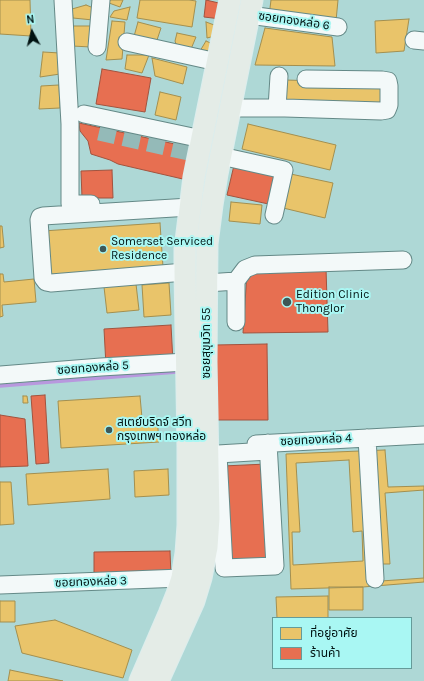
<!DOCTYPE html>
<html>
<head>
<meta charset="utf-8">
<style>
	body { margin:0 }
	#map { position:relative; width:424px; height:681px; overflow:hidden; background:#aed8d6; font-family:Karla,"Noto Sans Thai",sans-serif }
	canvas { display:block }
	.legend { position:absolute; left:272px; top:617px; width:140px; height:52px; box-sizing:border-box; background:#a9f7f3; border:1px solid #659b99; margin:0; padding:5px 7px; list-style:none; font-size:12px; color:#001211 }
	.legend li { display:flex; align-items:center; gap:8px; height:20px }
	.legend b { width:20px; border:1px solid #659b99 }
	.north { position:absolute; left:12px; top:12px; width:40px; height:40px; -webkit-text-stroke:3px #a9f7f3; paint-order:stroke; rotate:353deg; font-size:11px; font-weight:700; line-height:16px; text-align:center; color:#001211 }
	.north::after { content:''; display:block; margin:auto; width:14px; height:18px; background:#001211; clip-path:polygon(50% 0,100% 100%,50% 72%,0 100%) }
</style>
</head>
<body>
<div id="map">
<canvas width="424" height="681"></canvas>
<ul class="legend">
<li><b style="height:11px;background:#e9c46a"></b>ที่อยู่อาศัย</li>
<li><b style="height:11px;background:#e76f51"></b>ร้านค้า</li>
</ul>
<div class="north">N</div>
</div>
<script>
const g = document.querySelector('canvas').getContext('2d');
g.lineJoin = 'round';
function fill(path, color) { g.fillStyle = color; g.fill(path, 'evenodd'); }
const toPath = rows => new Path2D(rows.map(r => 'M' + r).join(''));
function strokePath(path, color, width, dash) { g.strokeStyle = color; g.lineWidth = width; g.lineCap = dash ? 'butt' : 'round'; g.setLineDash(dash || []); g.stroke(path); }
function drawText(font, color, halo, rows, align = 'center') {
  g.font = font + ' Karla,"Noto Sans Thai",sans-serif'; g.lineWidth = 4; g.setLineDash([]); g.textBaseline = 'middle'; g.strokeStyle = halo; g.fillStyle = color; for (const [text, x, y, turn = 0] of rows) {
    g.save(); g.translate(x, y); g.rotate((+turn || 0) * Math.PI / 180); g.textAlign = isNaN(turn) ? turn : align; if (halo) g.strokeText(text, 0, 0); g.fillText(text, 0, 0); g.restore();
  }
}
const homes = toPath([
	[0,0,30,0,31,36,0,34,0,0],
	[110,0,123,0,120,7,109,3,110,0],
	[140,0,189,0,196,1,192,27,137,18,140,0],
	[271,0,338,0,336,21,269,16,271,0],
	[86,5,96,9,93,20,73,18,72,9,86,5],
	[130,7,127,20,110,17,114,11,130,7],
	[409,19,404,51,376,53,375,21,409,19],
	[112,21,125,22,122,59,106,60,112,21],
	[138,22,161,28,155,46,133,40,138,22],
	[206,22,217,26,215,36,207,38,206,22],
	[73,26,91,26,91,47,72,46,73,26],
	[265,28,332,37,335,66,255,65,265,28],
	[177,33,196,37,191,49,176,44,175,41,177,33],
	[206,41,215,45,213,54,200,51,206,41],
	[43,52,60,53,60,74,40,77,43,52],
	[127,55,149,55,142,73,125,69,127,55],
	[152,58,187,67,183,84,155,76,152,58],
	[285,80,385,83,384,108,284,105,285,80],
	[59,85,60,108,39,109,41,86,59,85],
	[160,92,181,97,176,120,155,115,160,92],
	[248,124,336,145,330,170,242,149,248,124],
	[286,173,333,183,325,218,279,207,286,173],
	[231,202,262,205,260,224,229,221,231,202],
	[160,223,163,267,46,275,43,231,160,223],
	[0,226,2,226,4,247,0,248,0,226],
	[0,274,3,274,4,282,34,279,36,302,2,305,3,316,0,317,0,274],
	[169,283,171,315,144,317,142,285,169,283],
	[136,284,139,310,107,313,104,287,136,284],
	[23,396,27,396,28,403,23,403,23,396],
	[140,396,142,418,157,417,159,442,61,448,58,401,140,396],
	[385,450,388,487,424,486,424,582,363,587,291,589,286,454,385,450],
	[349,460,353,532,362,531,363,561,293,565,292,532,300,532,296,463,349,460],
	[108,469,110,499,28,505,26,474,108,469],
	[168,469,169,495,135,497,134,471,168,469],
	[0,482,11,482,14,524,0,525,0,482],
	[424,490,424,578,381,581,380,564,390,564,385,493,424,490],
	[329,587,363,587,363,610,329,610,329,587],
	[328,596,328,618,277,618,276,597,328,596],
	[0,601,15,601,15,622,0,622,0,601],
	[55,620,132,650,123,678,22,653,15,626,55,620],
	[10,670,63,681,8,681,10,670]
]);
const shops = toPath([
	[206,0,223,4,221,19,204,17,206,0],
	[102,69,151,78,145,112,96,104,102,69],
	[79,123,193,148,187,180,118,164,110,160,91,154,88,141,80,131,79,123],
	[235,161,281,171,273,205,227,195,235,161],
	[112,170,113,198,82,198,81,171,112,170],
	[326,268,328,332,243,333,247,273,326,268],
	[171,325,173,362,106,366,104,329,171,325],
	[267,344,268,420,216,420,215,345,267,344],
	[45,395,49,463,36,464,31,396,45,395],
	[0,415,25,419,28,466,0,467,0,415],
	[267,464,273,561,228,564,223,466,267,464],
	[170,551,171,576,94,577,94,552,170,551]
]);
const stream = toPath([
	[0,386,177,372]
]);
const minorTunnel = toPath([
	[99,132,193,153]
]);
const minor = toPath([
	[63,0,70,124,70,204,91,204],
	[249,15,338,27],
	[414,40,424,41],
	[127,42,217,62],
	[97,47,101,0],
	[230,108,285,108,381,111,387,110,389,105,389,86,388,81,382,80,306,79],
	[277,108,279,76],
	[84,114,202,139],
	[221,156,284,170,274,215],
	[185,272,51,283,46,282,43,278,39,220,40,217,43,216,190,207],
	[207,283,236,281],
	[236,322,236,281,245,269,255,265,403,260],
	[0,375,101,367,186,362],
	[367,438,375,579],
	[268,443,275,566,224,568,218,454,268,451],
	[256,444,424,435],
	[0,585,182,578]
]);
const major = toPath([
	[140,681,169,614,177,594,182,578,186,553,188,525,188,448,185,272,185,249,194,177,230,0],
	[158,681,194,601,201,578,207,547,209,518,206,362,207,244,212,205,217,174,252,0]
]);
const markers = [
	[103,249,4,"#3d5756"],
	[287,302,5,"#3d5756"],
	[109,430,4,"#3d5756"]
];
const streetNames = [
	["ซอยทองหล่อ 6",294,21,8],
	["ซอยสุขุมวิท 55",207,343,-90],
	["ซอยทองหล่อ 5",93,368,-4],
	["ซอยทองหล่อ 4",316,440,-3],
	["ซอยทองหล่อ 3",91,582,-2]
];
const poiNames = [
	["Somerset Serviced",111,242],
	["Residence",111,256],
	["Edition Clinic",296,295],
	["Thonglor",296,309],
	["สเตย์บริดจ์ สวีท",117,423],
	["กรุงเทพฯ ทองหล่อ",117,437]
];
fill(homes, '#e9c46a');
strokePath(homes, '#a38f4f', 1);
fill(shops, '#e76f51');
strokePath(shops, '#a2533e', 1);
strokePath(stream, '#b898de', 3.5);
strokePath(minorTunnel, '#94bab8', 17, [17, 8]);
strokePath(minor, '#648987', 19);
strokePath(major, '#dbeded', 23);
strokePath(minor, '#f3f9f9', 17);
strokePath(major, '#e4ece7', 21);
for (const [x, y, r, color] of markers) { const dot = new Path2D(); dot.arc(x, y, r, 0, 2 * Math.PI); g.fillStyle = color; g.fill(dot); strokePath(dot, '#a9f7f3', 1.5); }
drawText('12px', '#001211', '#a9f7f3', streetNames);
drawText('12px', '#001211', '#a9f7f3', poiNames, 'left');
</script>
</body>
</html>
